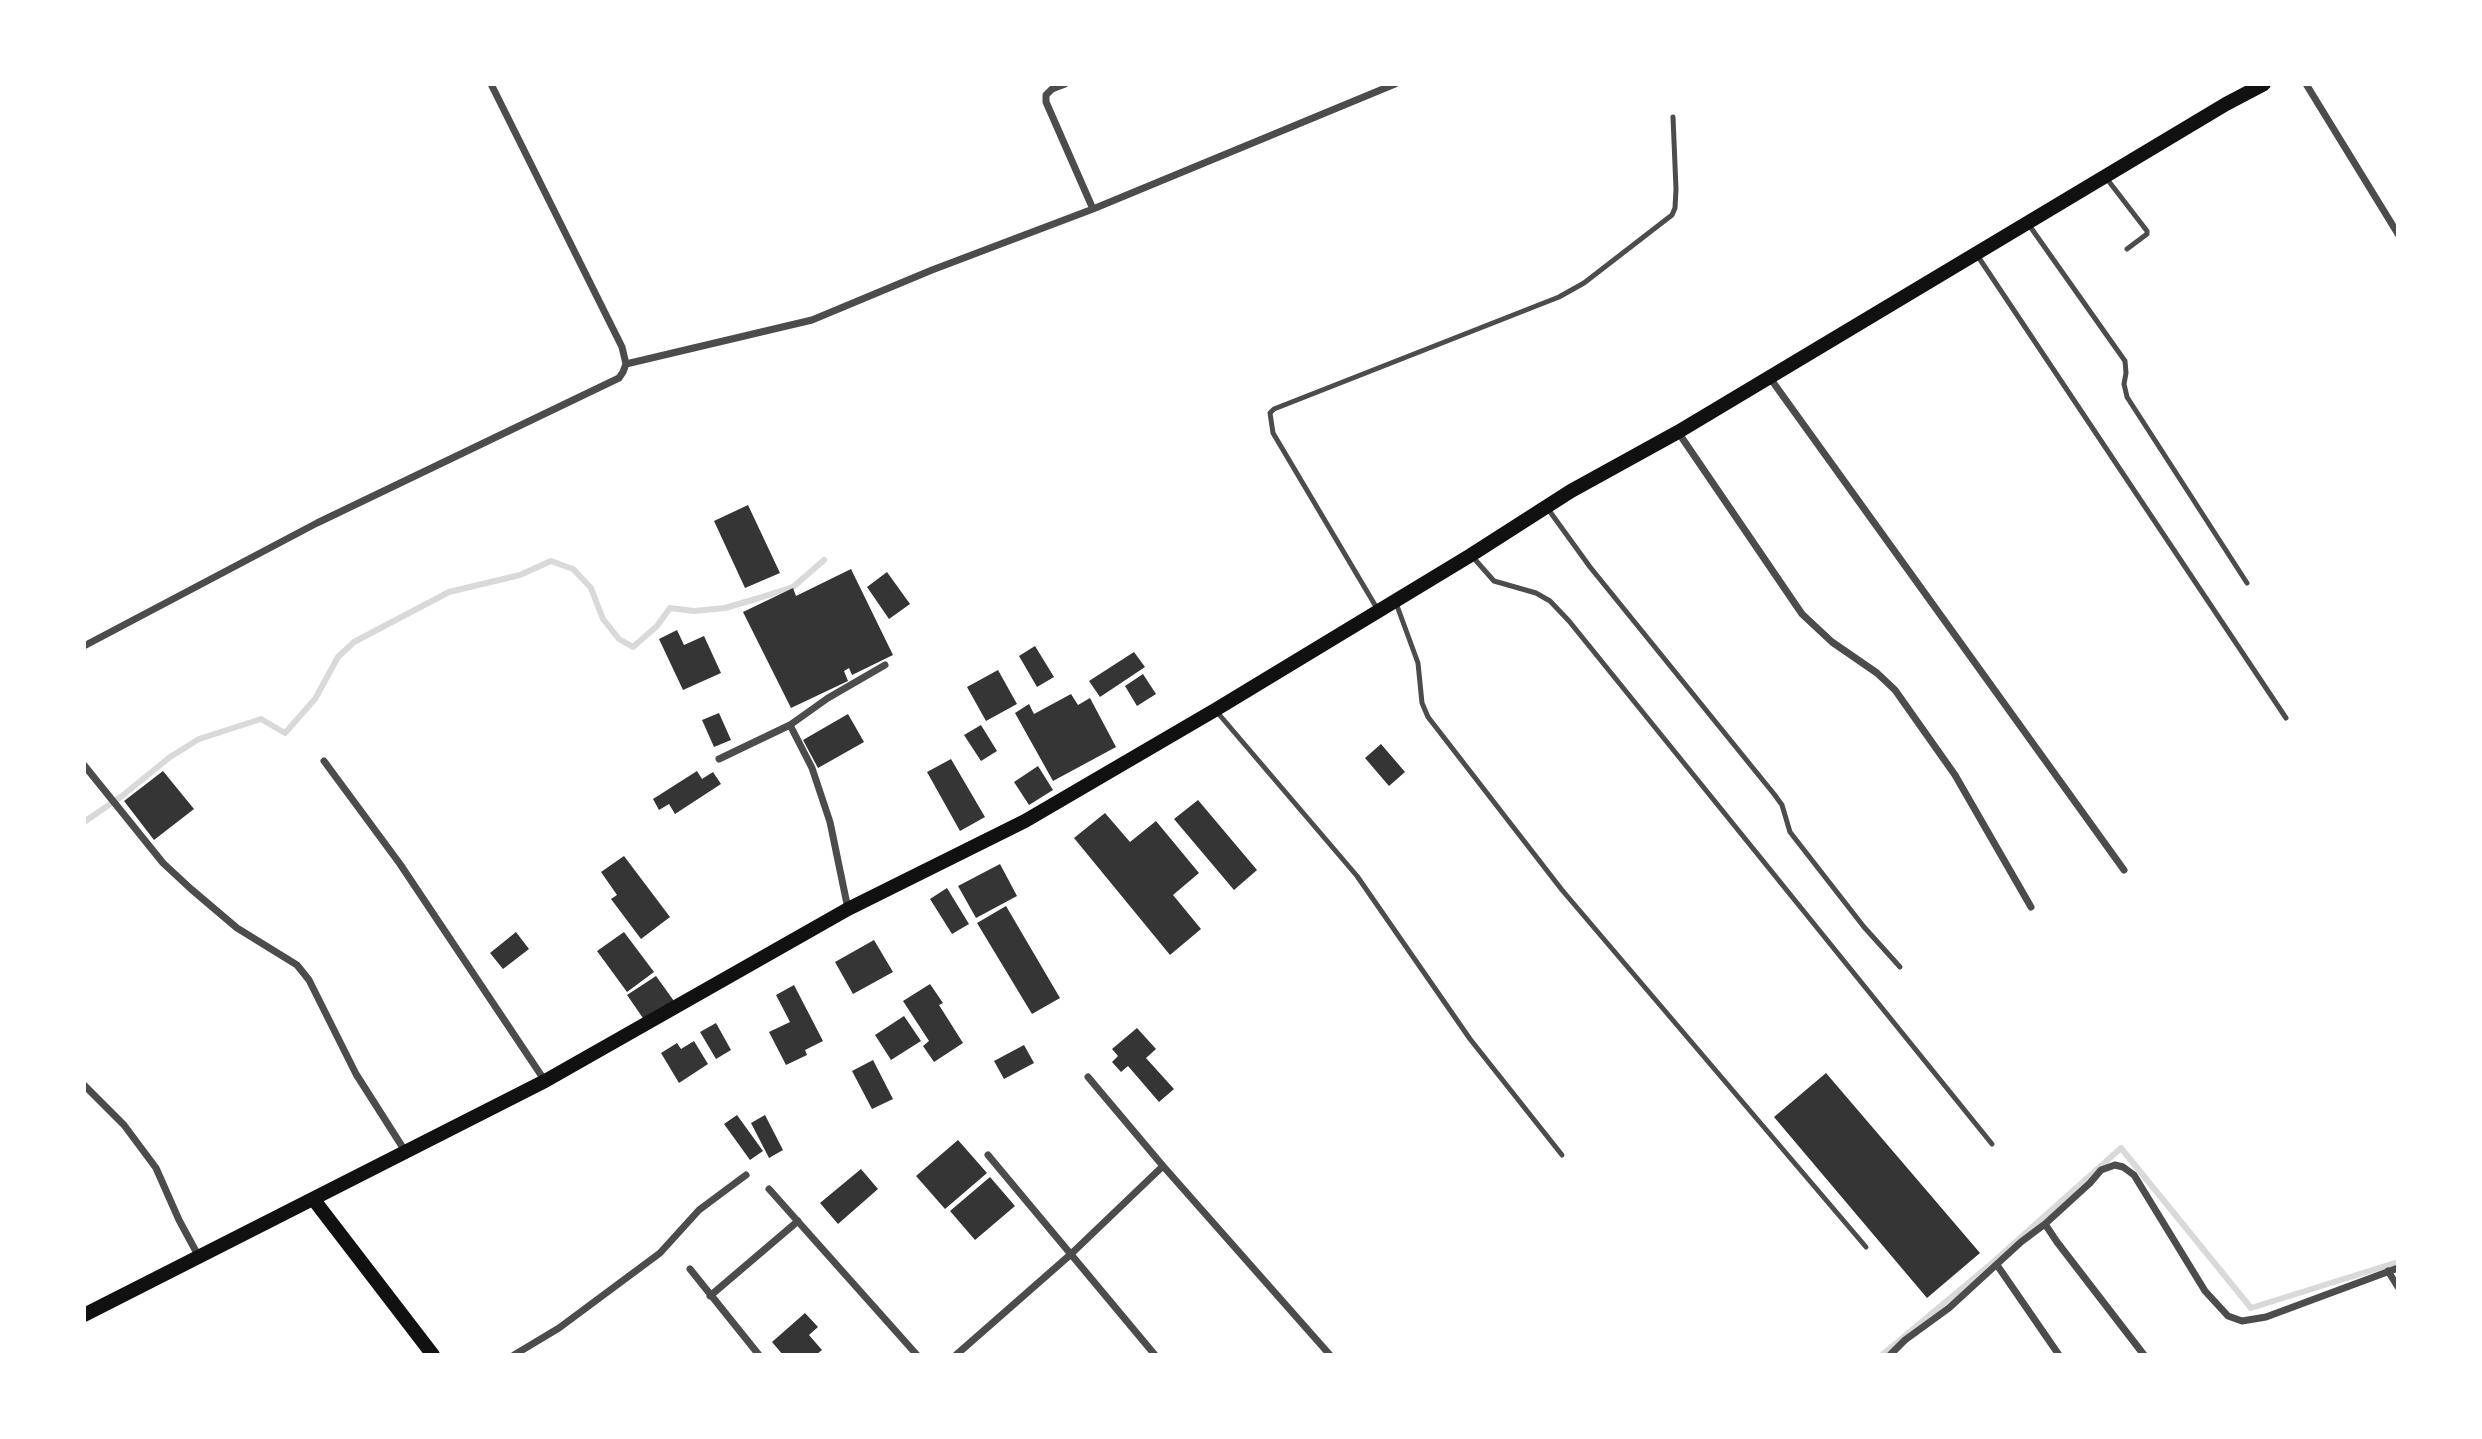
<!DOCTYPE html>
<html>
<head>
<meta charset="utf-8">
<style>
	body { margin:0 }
	#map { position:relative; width:2482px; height:1439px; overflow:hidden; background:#fff; font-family:Figtree,sans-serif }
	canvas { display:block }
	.frame { position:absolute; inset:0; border:86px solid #fff; pointer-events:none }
</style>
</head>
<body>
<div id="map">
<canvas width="2482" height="1439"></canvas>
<div class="frame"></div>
</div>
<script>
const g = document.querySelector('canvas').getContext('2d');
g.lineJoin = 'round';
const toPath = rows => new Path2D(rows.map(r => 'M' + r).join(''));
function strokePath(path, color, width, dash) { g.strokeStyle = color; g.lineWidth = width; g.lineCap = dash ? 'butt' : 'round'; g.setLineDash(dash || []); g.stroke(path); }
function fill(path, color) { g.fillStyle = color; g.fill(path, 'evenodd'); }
const stream = toPath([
	[84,822,122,796,170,757,199,739,261,719,285,733,315,699,338,657,354,642,449,592,520,575,551,561,573,569,591,588,603,619,619,639,633,647,657,626,670,608,694,611,725,608,759,598,793,587,824,560],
	[1882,1355,1991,1264,2121,1148,2251,1308,2398,1262]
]);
const building = toPath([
	[748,505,780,573,745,588,714,521],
	[851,569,893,655,852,675,849,668,844,671,848,681,791,708,743,612,793,588,796,596],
	[887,572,910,604,889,619,867,587],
	[677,630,684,645,704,636,721,673,683,690,659,639],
	[1035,646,1054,677,1037,687,1019,656],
	[1134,652,1145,667,1100,697,1089,681],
	[998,670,1017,704,986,721,967,687],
	[1143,674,1156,694,1137,706,1125,686],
	[1071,694,1078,705,1090,698,1116,747,1053,781,1015,713,1029,704,1034,714],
	[719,713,731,740,714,747,702,720],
	[848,714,864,742,818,768,803,740],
	[981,725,997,751,981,761,964,735],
	[1381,744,1405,772,1389,786,1365,758],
	[951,759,985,817,960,831,927,772],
	[1038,766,1053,790,1029,805,1014,782],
	[163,771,194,809,154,840,124,801],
	[697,771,702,779,713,772,721,784,675,814,669,804,659,810,653,799],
	[1198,800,1257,870,1234,890,1174,819],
	[1105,813,1130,842,1156,821,1199,873,1173,895,1201,929,1170,955,1074,838],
	[624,856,670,917,641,939,611,899,617,895,601,872],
	[1000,864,1017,896,976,918,958,886],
	[947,888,969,924,952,934,930,899],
	[1006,906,1060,998,1032,1014,977,923],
	[516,932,529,949,503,969,490,953],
	[624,932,654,972,627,992,597,951],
	[874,940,893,972,853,994,835,962],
	[656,976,674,1001,645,1021,627,995],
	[930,984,943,1003,939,1005,963,1043,934,1062,923,1046,929,1041,903,1001],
	[794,985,823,1041,805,1050,807,1055,786,1065,769,1032,790,1022,776,995],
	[904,1016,921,1041,891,1060,875,1035],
	[716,1023,731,1050,716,1059,700,1032],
	[1137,1028,1156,1049,1146,1058,1174,1089,1159,1102,1128,1066,1121,1072,1112,1062,1118,1056,1112,1049],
	[694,1041,708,1064,679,1083,661,1053,677,1043,681,1049],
	[1024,1045,1034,1063,1004,1079,994,1061],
	[873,1060,893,1099,872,1109,852,1071],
	[1826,1073,1980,1253,1927,1298,1774,1117],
	[737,1115,763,1151,750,1160,724,1124],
	[765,1115,783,1150,769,1158,751,1123],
	[958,1140,987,1173,945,1209,916,1176],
	[861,1169,878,1189,838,1224,820,1203],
	[990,1177,1015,1206,975,1240,950,1211],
	[805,1313,818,1327,809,1335,822,1350,816,1355,783,1355,772,1342]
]);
const service = toPath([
	[2107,179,2147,231,2147,234,2127,249],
	[2029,225,2125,361,2126,373,2124,384,2127,397,2247,583],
	[1977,255,2286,718],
	[1548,509,1590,567,1774,794,1782,805,1790,832,1864,927,1900,967],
	[1471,555,1494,581,1536,593,1550,601,1569,621,1992,1144],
	[1396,603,1418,663,1422,703,1428,717,1562,890,1866,1247],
	[1378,610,1273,433,1270,413,1274,409,1559,297,1584,283,1672,215,1675,208,1676,189,1673,117],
	[1217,712,1357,876,1470,1039,1562,1155]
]);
const minor = toPath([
	[1065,84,1052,89,1046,95,1046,102,1093,209,1395,84],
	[2306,84,2398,234],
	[626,364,812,320,932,270,1093,209],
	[1770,378,2124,870],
	[1678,432,1802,614,1832,642,1877,673,1895,690,1955,775,2031,907],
	[84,646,317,523,619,378,623,372,626,364,622,347,491,84],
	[790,725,812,768,830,822,848,909],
	[719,759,790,725,828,698,885,665],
	[324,761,400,864,545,1081],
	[84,765,163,863,191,889,237,928,297,965,309,980,356,1074,405,1151],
	[1088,1077,1163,1166,1330,1355],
	[84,1085,124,1125,156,1168,179,1220,199,1257],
	[988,1155,1155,1355],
	[769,1189,917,1355],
	[2045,1224,2090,1183,2101,1170,2115,1165,2123,1167,2134,1175,2205,1291,2228,1316,2242,1321,2266,1317,2398,1268],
	[1997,1265,2059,1355],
	[690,1269,759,1355],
	[2388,1271,2398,1287],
	[710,1296,798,1221],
	[514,1355,559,1328,660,1253,699,1210,746,1175],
	[956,1355,1070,1255,1163,1166],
	[1890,1355,1905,1340,1949,1308,2021,1242,2045,1224,2057,1242,2144,1355]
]);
const secondary = toPath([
	[314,1200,433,1355],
	[84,1315,545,1081,848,909,1025,821,1215,710,1471,555,1571,491,1678,432,2226,104,2264,84]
]);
strokePath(stream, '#d9d9d9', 6);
fill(building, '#353535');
strokePath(service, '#4c4c4c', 5);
strokePath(minor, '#4c4c4c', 7);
strokePath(secondary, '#111', 14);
</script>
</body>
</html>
